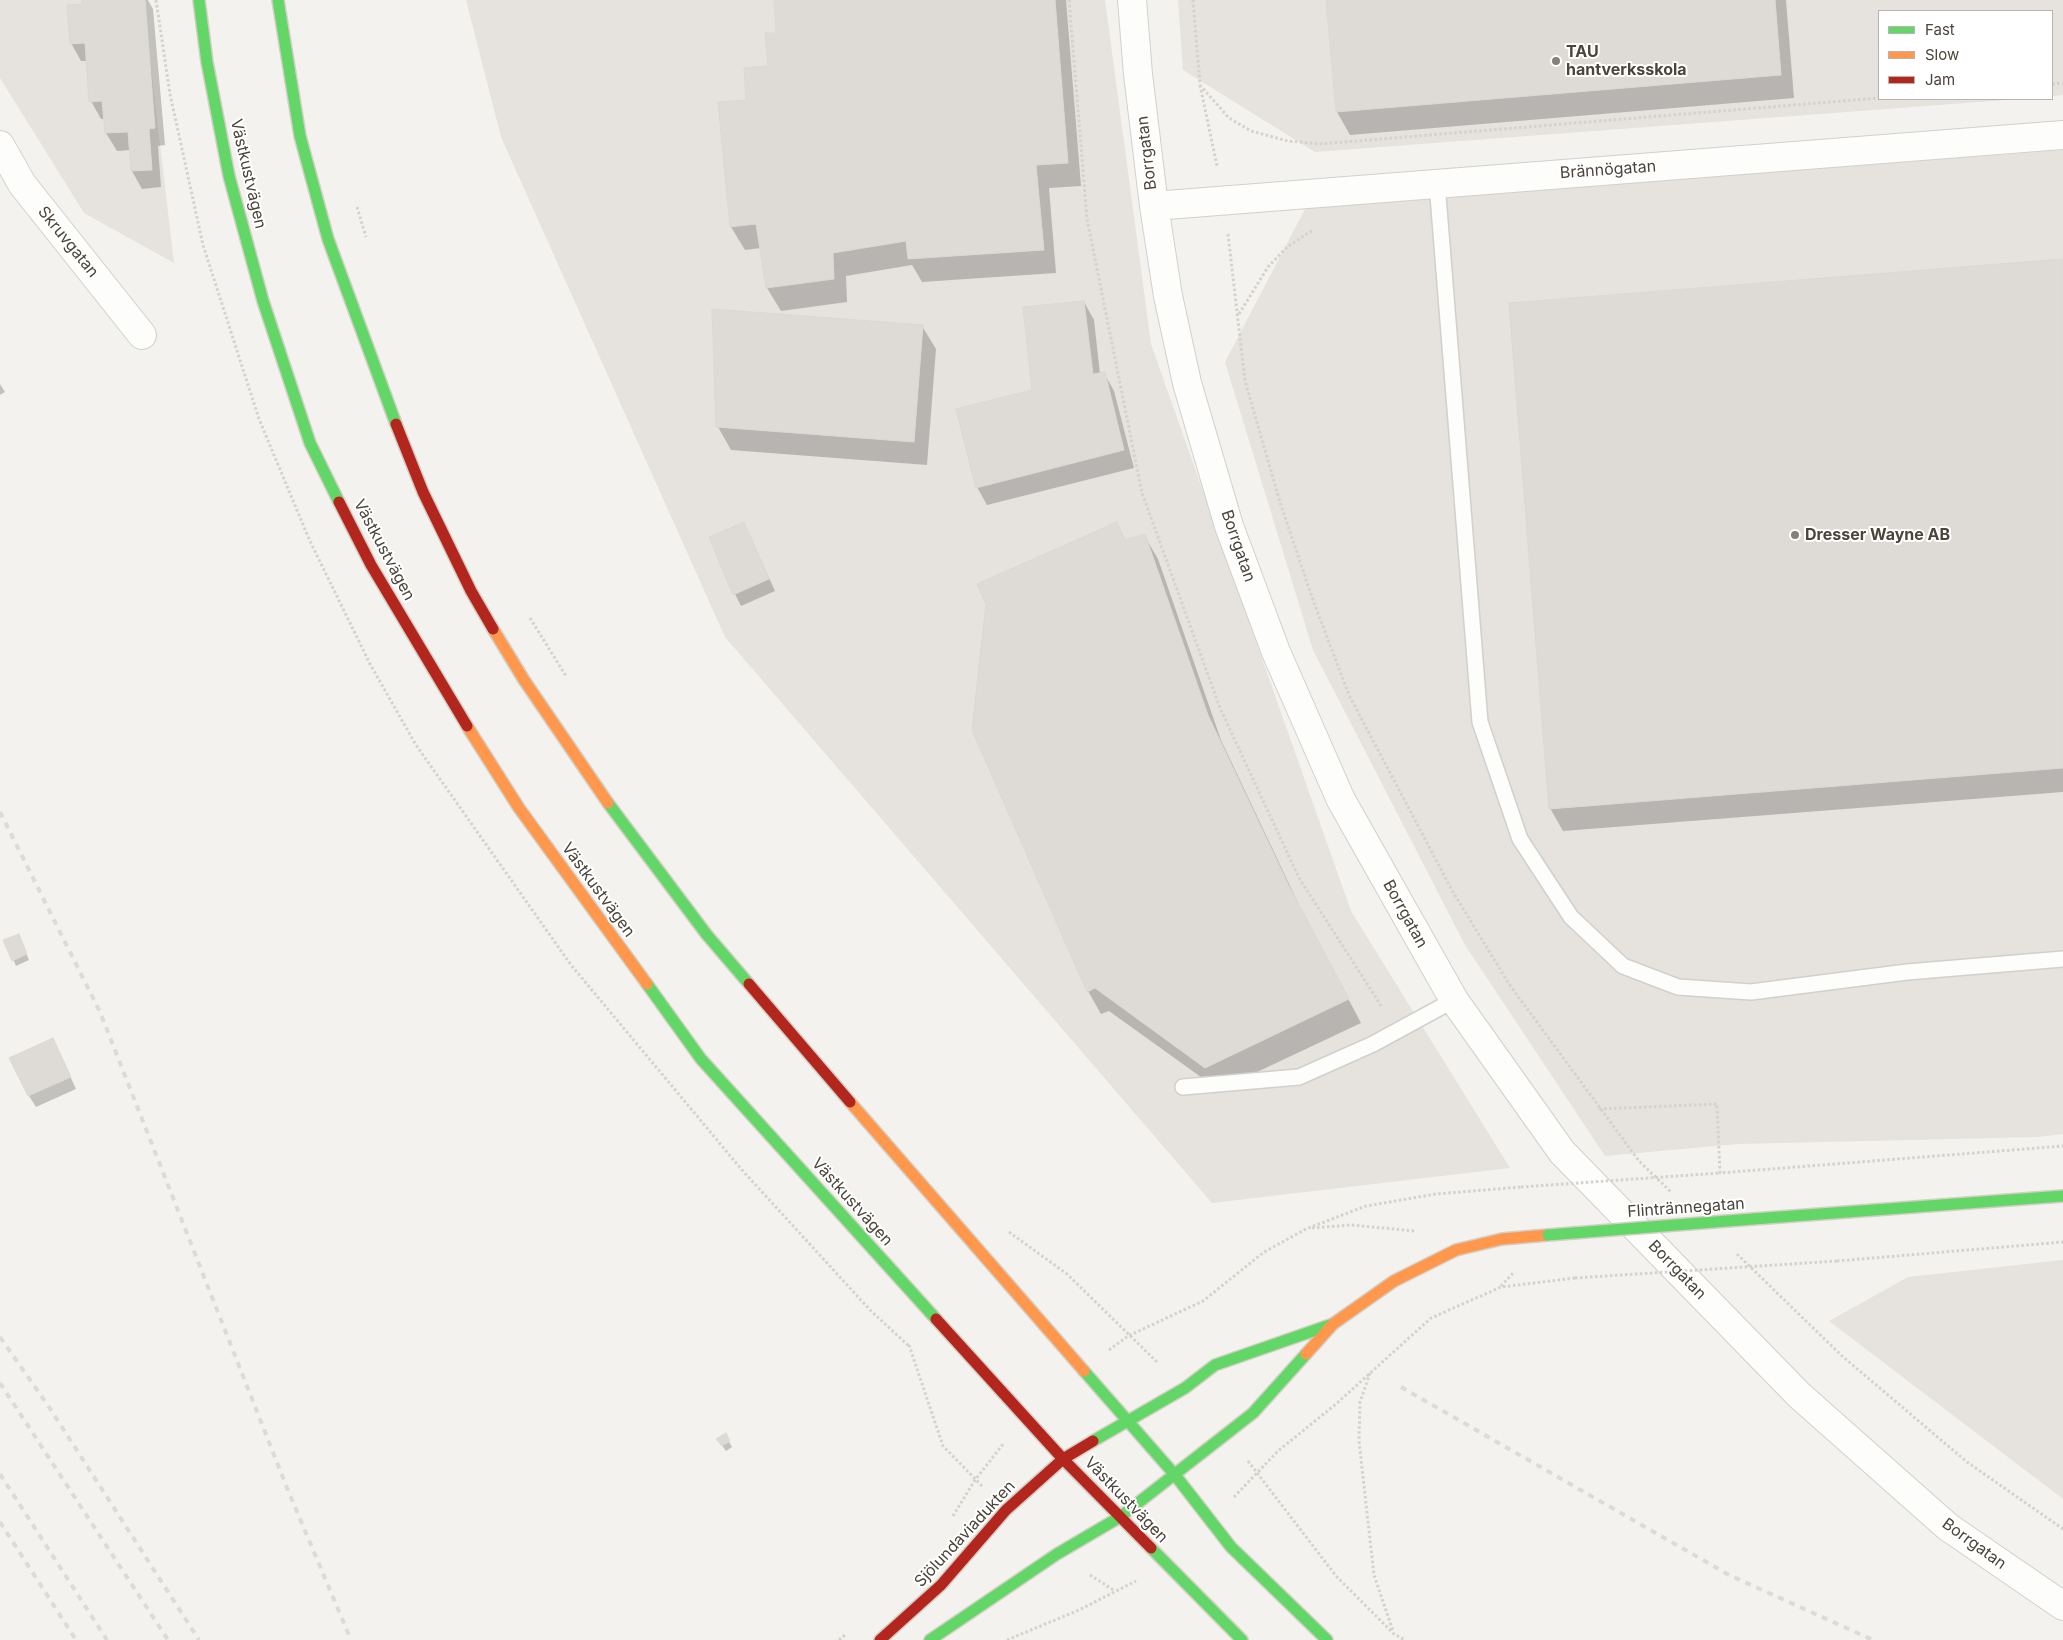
<!DOCTYPE html>
<html>
<head>
<meta charset="utf-8">
<style>
	body { margin:0 }
	#map { position:relative; width:2063px; height:1640px; overflow:hidden; background:#f4f2ee; font-family:Inter,sans-serif }
	canvas { display:block }
	.legend { position:absolute; left:1878px; top:10px; width:175px; height:90px; box-sizing:border-box; background:#fff; border:1px solid #b7b4b0; margin:0; padding:6px 9px; list-style:none; font-size:15px; color:#4b4439 }
	.legend li { display:flex; align-items:center; gap:10px; height:25px }
	.legend b { width:25px; border:1px solid #b7b4b0 }
</style>
</head>
<body>
<div id="map">
<canvas width="2063" height="1640"></canvas>
<ul class="legend">
<li><b style="height:6px;background:#63d668"></b>Fast</li>
<li><b style="height:6px;background:#ff974d"></b>Slow</li>
<li><b style="height:6px;background:#b3261e"></b>Jam</li>
</ul>
</div>
<script>
const g = document.querySelector('canvas').getContext('2d');
g.lineJoin = 'round';
function fill(path, color) { g.fillStyle = color; g.fill(path, 'evenodd'); }
const toPath = rows => new Path2D(rows.map(r => 'M' + r).join(''));
function strokePath(path, color, width, dash) { g.strokeStyle = color; g.lineWidth = width; g.lineCap = dash ? 'butt' : 'round'; g.setLineDash(dash || []); g.stroke(path); }
function drawText(font, color, halo, rows, align = 'center') {
  g.font = font + ' Inter,sans-serif'; g.lineWidth = 4; g.setLineDash([]); g.textBaseline = 'middle'; g.strokeStyle = halo; g.fillStyle = color; for (const [text, x, y, turn = 0] of rows) {
    g.save(); g.translate(x, y); g.rotate((+turn || 0) * Math.PI / 180); g.textAlign = isNaN(turn) ? turn : align; if (halo) g.strokeText(text, 0, 0); g.fillText(text, 0, 0); g.restore();
  }
}
const industrial = toPath([
	[0,0,143,0,174,263,84,213,0,78],
	[466,0,1105,0,1151,344,1351,911,1510,1168,1212,1203,725,637,501,137],
	[1178,0,2063,0,2063,95,2052,96,2052,11,1879,11,1879,99,2019,99,1315,152,1183,70],
	[2063,150,2063,1134,2038,1137,1738,1144,1605,1156,1465,945,1313,650,1225,362,1306,207],
	[2063,1260,2063,1499,1829,1321,1908,1277]
]);
const shadow = toPath([
	[83,0,148,0,153,9,165,145,158,146,161,187,142,189,132,171,131,150,117,151,106,133,105,119,101,119,91,101,88,61,81,61,71,43],
	[775,0,1066,0,1081,186,1049,188,1056,273,922,282,912,265,846,276,847,302,781,311,767,288,761,248,745,250,731,227,719,103,748,101,770,67,778,34],
	[1328,0,1786,0,1794,98,1350,135,1337,112],
	[2063,261,2063,792,1563,831,1550,808],
	[1084,302,1094,320,1100,374,1104,373,1114,391,1134,468,987,505,977,487],
	[922,326,936,349,927,465,731,450,718,427],
	[0,384,5,392,0,395],
	[1116,523,1126,541,1144,535,1158,559,1221,740,1301,909,1361,1023,1219,1090,1109,1011,1101,1014,1088,991],
	[744,524,775,591,741,606,735,594],
	[5,941,21,941,29,960,16,966],
	[53,1039,76,1089,36,1107,29,1096],
	[725,1435,732,1447,726,1451,721,1444]
]);
const building = toPath([
	[82,0,145,0,155,128,149,129,152,170,131,171,128,132,105,133,102,101,89,102,85,43,70,44,67,5,82,4,82,0],
	[774,0,1055,0,1068,163,1036,165,1044,250,908,259,906,241,833,253,834,279,766,288,756,224,730,227,718,102,746,100,744,68,768,66,765,33,776,33,774,0],
	[1326,0,1775,0,1781,75,1336,112,1326,0],
	[2063,259,2063,768,1549,809,1509,303,2063,259],
	[1084,301,1093,374,1105,372,1124,450,976,488,956,409,1032,390,1023,307,1084,301],
	[712,309,923,325,914,442,716,427,712,309],
	[744,522,769,579,733,595,709,537,744,522],
	[1117,522,1125,540,1145,534,1208,715,1288,884,1349,999,1205,1068,1095,988,1087,992,972,730,986,604,977,584,1117,522],
	[19,934,27,954,12,961,3,940,19,934],
	[53,1038,71,1077,28,1096,9,1058,53,1038],
	[726,1433,730,1441,722,1446,716,1439,726,1433]
]);
const path = toPath([
	[156,0,170,94,203,245,259,419,309,539,370,664,416,745,571,965,742,1170,870,1310,910,1347],
	[1069,0,1087,219,1142,493,1220,708,1299,878,1382,1007],
	[1193,0,1200,85,1229,118,1251,131,1288,141,1320,144,1879,98],
	[2052,84,2063,83],
	[1200,85,1217,166],
	[357,207,366,237],
	[1228,234,1245,381,1280,502,1313,600,1349,695,1453,892,1509,984,1639,1161,1671,1192],
	[1239,314,1268,267,1287,247,1313,230],
	[530,618,566,676],
	[1599,1109,1717,1104,1720,1173,2063,1146],
	[1312,1228,1351,1225,1415,1231],
	[1009,1232,1067,1274,1158,1363],
	[1737,1254,1842,1356,1967,1462,2063,1529],
	[1837,1261,2063,1242],
	[1501,1286,1514,1272],
	[909,1345,943,1446,983,1487],
	[1109,1350,1128,1336,1203,1301,1264,1252,1306,1229,1366,1206,1436,1194,1521,1187],
	[1370,1373,1360,1402,1359,1441,1374,1575,1393,1631],
	[1248,1461,1336,1576,1394,1634,1405,1640],
	[1234,1497,1278,1451,1336,1404,1431,1318,1501,1287,1575,1278],
	[953,1516,975,1480,1004,1443],
	[1090,1575,1115,1591],
	[839,1640,846,1634],
	[1007,1640,1079,1610,1136,1581]
]);
const lane = toPath([
	[1437,183,1480,722,1520,839,1571,917,1623,966,1678,987,1751,992,1907,972,2063,959],
	[1183,1087,1299,1077,1373,1044,1454,1000]
]);
const street = toPath([
	[1132,0,1138,74,1154,206,1168,296,1187,383,1229,526,1276,652,1341,800,1454,1000,1562,1152,1799,1395,1948,1527,2063,1606],
	[0,145,22,184,142,335],
	[1154,206,2063,135]
]);
const fast = toPath([
	[199,0,207,62,229,176,263,301,310,443,339,502],
	[278,0,300,136,328,239,396,424],
	[608,803,707,935,749,984],
	[647,984,701,1059,936,1319],
	[1753,1219,2063,1196],
	[1084,1371,1175,1475,1231,1547,1327,1640],
	[1093,1441,1185,1388,1215,1365,1330,1325],
	[1151,1548,1242,1640],
	[930,1640,1057,1554,1120,1517,1253,1413,1306,1354]
]);
const slow = toPath([
	[493,629,524,680,608,803],
	[467,726,519,808,647,984],
	[850,1102,1084,1371],
	[1306,1354,1333,1324,1394,1281,1456,1250,1502,1239,1548,1235]
]);
const jam = toPath([
	[396,424,423,492,471,591,493,629],
	[339,502,371,565,467,726],
	[749,984,850,1102],
	[936,1319,1063,1459,1151,1548],
	[880,1640,941,1585,1006,1510,1063,1459,1093,1441]
]);
const rail = toPath([
	[0,812,100,1012,287,1488,351,1640],
	[0,1337,49,1407,199,1640],
	[0,1383,168,1640],
	[1401,1387,1729,1575,1873,1640],
	[0,1474,107,1640],
	[0,1522,76,1640]
]);
const pathBridge = toPath([
	[1521,1187,1720,1173],
	[1575,1278,1837,1261]
]);
const fastBridge = toPath([
	[1548,1235,1753,1219]
]);
const markers = [
	[1556,61,5,"#868178"],
	[1795,535,5,"#868178"]
];
const poiNames = [
	["TAU",1566,52],
	["hantverksskola",1566,70],
	["Dresser Wayne AB",1805,535]
];
const streetNames = [
	["Borrgatan",1147,153,-97],
	["Brännögatan",1608,170,-4],
	["Västkustvägen",248,174,77],
	["Skruvgatan",68,242,51],
	["Borrgatan",1238,546,71],
	["Västkustvägen",384,550,62],
	["Västkustvägen",598,890,54],
	["Borrgatan",1405,914,61],
	["Västkustvägen",852,1202,48],
	["Flintrännegatan",1686,1208,-4],
	["Borrgatan",1677,1270,46],
	["Västkustvägen",1126,1500,46],
	["Sjölundaviadukten",965,1534,-47],
	["Borrgatan",1974,1544,36]
];
fill(industrial, '#e6e2de');
fill(shadow, '#0003');
fill(building, '#dedbd6');
strokePath(building, '#dcd9d4', 1);
strokePath(lane, '#d2d0cb', 18);
strokePath(street, '#d2d0cb', 30);
strokePath(fast, '#d3cfc5', 14);
strokePath(slow, '#d3cfc5', 14);
strokePath(jam, '#d3cfc5', 14);
strokePath(path, '#d3d2cc', 3, [2.5, 2.5]);
strokePath(lane, '#fdfdfc', 15);
strokePath(street, '#fdfdfc', 28);
strokePath(fast, '#63d668', 11);
strokePath(slow, '#ff974d', 11);
strokePath(jam, '#b3261e', 11);
strokePath(rail, '#dbdbda', 4, [6, 6]);
strokePath(fastBridge, '#d3cfc5', 14, []);
strokePath(pathBridge, '#d3d2cc', 3, [2.5, 2.5]);
strokePath(fastBridge, '#63d668', 11);
for (const [x, y, r, color] of markers) { const dot = new Path2D(); dot.arc(x, y, r, 0, 2 * Math.PI); g.fillStyle = color; g.fill(dot); strokePath(dot, '#fff', 2); }
drawText('bold 16px', '#4b4439', '#fff', poiNames, 'left');
drawText('16px', '#4b4439', '#fff', streetNames);
</script>
</body>
</html>
